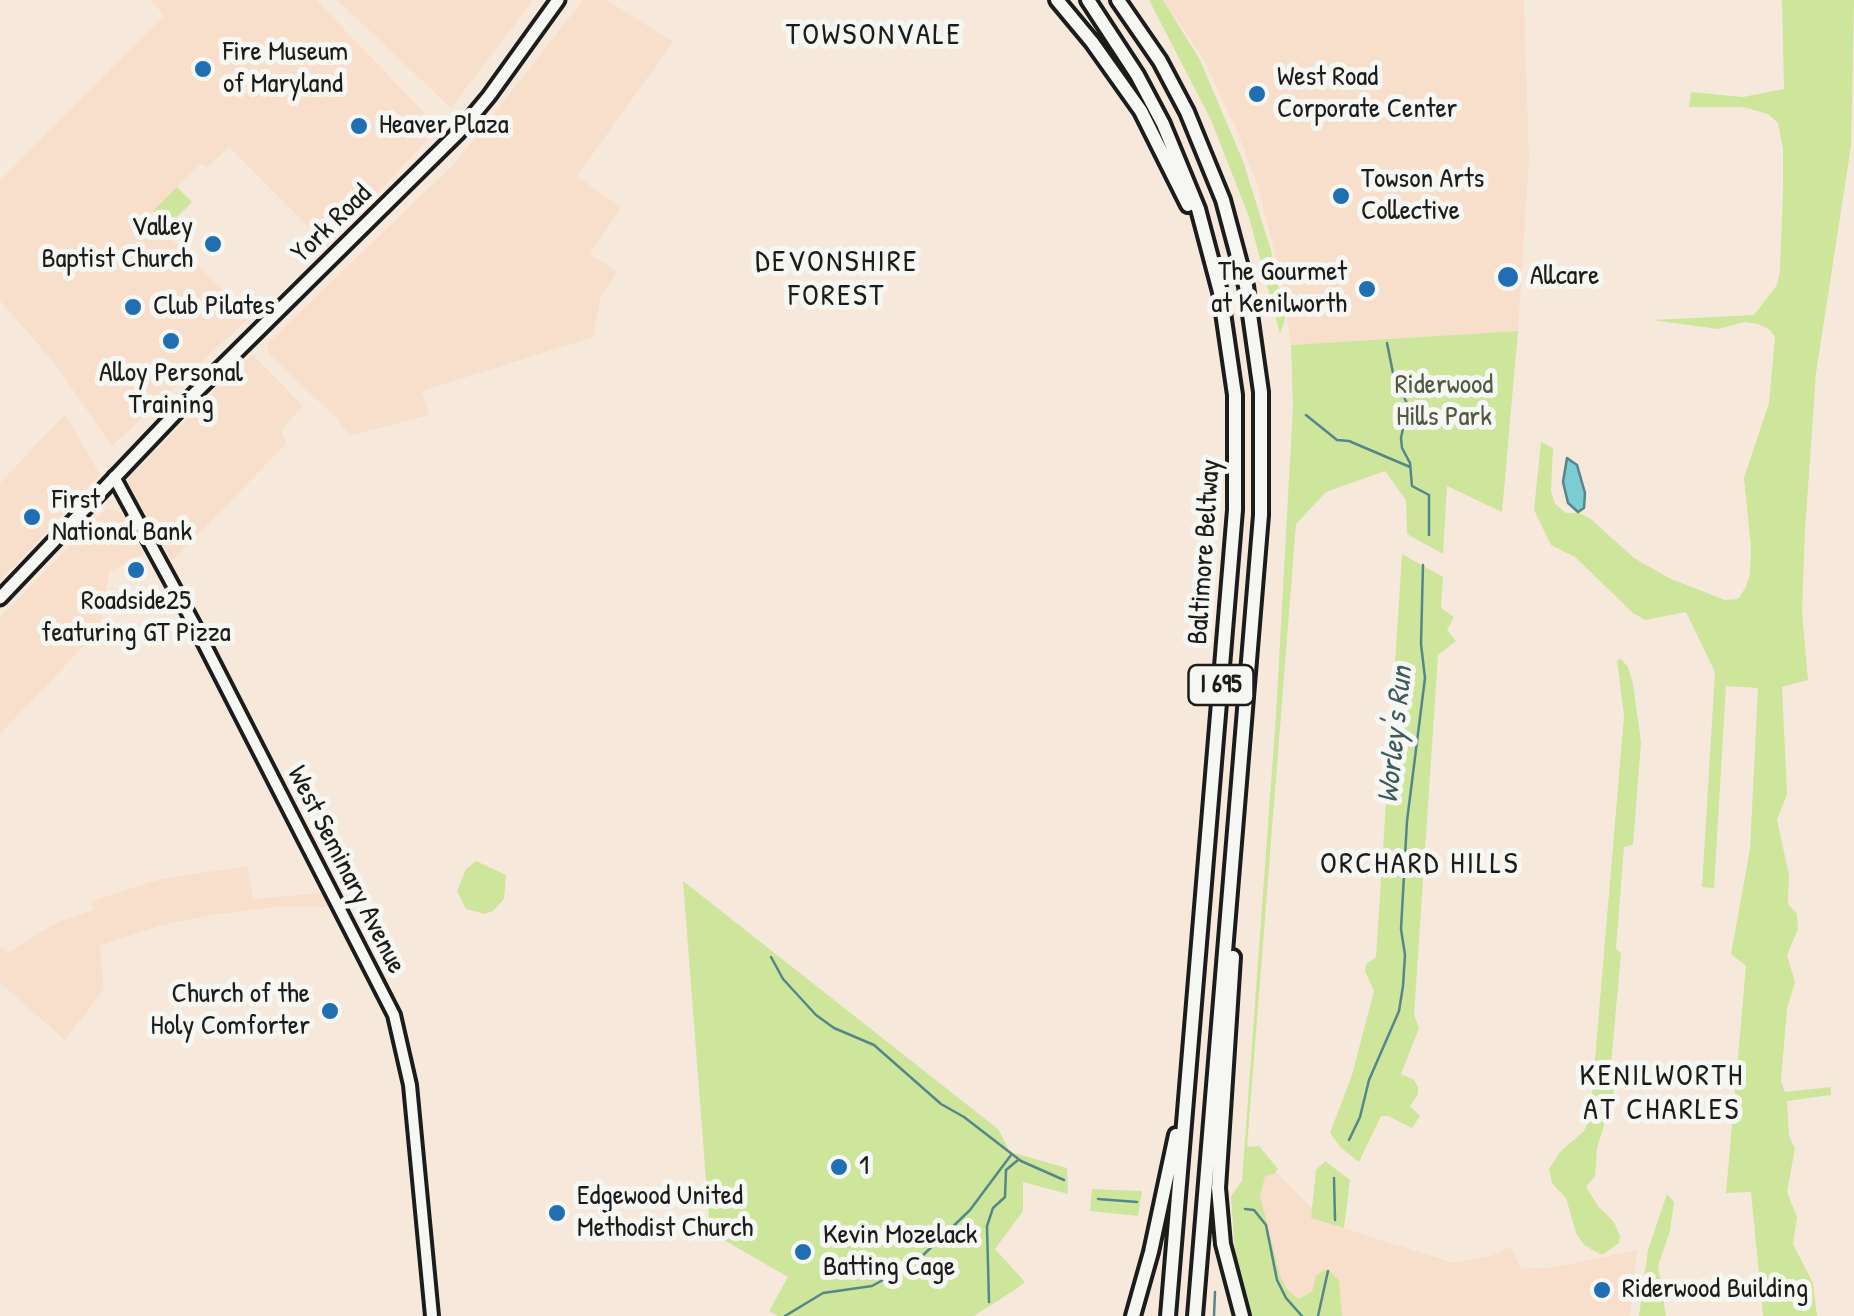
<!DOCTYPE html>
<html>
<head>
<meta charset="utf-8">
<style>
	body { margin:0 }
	canvas { display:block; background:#f7e8dc }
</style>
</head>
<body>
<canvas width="1854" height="1316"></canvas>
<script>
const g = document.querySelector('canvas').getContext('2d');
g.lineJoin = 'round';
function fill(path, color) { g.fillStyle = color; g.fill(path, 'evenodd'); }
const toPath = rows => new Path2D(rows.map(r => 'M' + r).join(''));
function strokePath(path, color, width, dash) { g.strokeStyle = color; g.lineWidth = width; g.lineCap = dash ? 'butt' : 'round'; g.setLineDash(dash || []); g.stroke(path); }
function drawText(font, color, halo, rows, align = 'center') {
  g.font = font + ' "Patrick Hand",sans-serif'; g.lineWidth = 10; g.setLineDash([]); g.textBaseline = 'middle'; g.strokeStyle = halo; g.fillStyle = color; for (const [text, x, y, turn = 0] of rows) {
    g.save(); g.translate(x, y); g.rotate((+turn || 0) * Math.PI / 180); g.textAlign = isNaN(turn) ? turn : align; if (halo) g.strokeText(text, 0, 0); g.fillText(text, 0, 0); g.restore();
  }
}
const built = toPath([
	[150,0,316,0,439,128,327,246,229,147,206,168,201,164,149,216,250,317,112,446,52,360,0,301,0,181,164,15],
	[337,0,533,0,451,108],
	[583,0,607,0,673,42,577,176,621,208,590,254,617,272,601,296,593,337,422,391,429,415,350,436,337,419,270,355,267,347,269,342,456,162],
	[1163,0,1524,0,1529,159,1518,331,1291,345,1282,282,1258,187,1238,133,1202,56],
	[252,354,303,406,281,430,286,444,172,561,126,480],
	[65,414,100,475,0,581,0,483],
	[107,508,122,513,144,554,109,572,99,630,0,734,0,617],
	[247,866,253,899,322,893,330,907,276,907,212,915,163,925,100,945,104,989,65,1040,0,983,0,946,8,953,56,923,93,910,91,901,161,879],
	[1247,1143,1312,1208,1311,1218,1454,1263,1491,1256,1510,1247,1522,1269,1556,1267,1637,1250,1630,1316,1271,1316,1243,1195]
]);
const green = toPath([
	[1149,0,1163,0,1200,60,1243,161,1271,250,1285,319,1280,334,1249,217,1211,120],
	[1782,0,1854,0,1851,146,1816,373,1805,530,1802,611,1808,680,1782,687,1787,794,1777,820,1789,875,1788,904,1797,914,1798,929,1787,955,1795,982,1787,1009,1781,1081,1785,1092,1831,1087,1831,1095,1787,1101,1789,1136,1795,1148,1787,1192,1797,1217,1793,1244,1813,1283,1817,1316,1763,1316,1751,1192,1726,1193,1746,966,1731,954,1750,849,1758,688,1726,686,1714,888,1702,887,1715,672,1686,612,1645,620,1633,613,1575,557,1551,545,1534,510,1541,442,1553,448,1551,491,1555,504,1566,513,1580,513,1592,520,1634,558,1671,579,1725,600,1738,599,1746,587,1750,574,1751,547,1744,478,1769,403,1775,337,1770,330,1758,324,1745,322,1718,329,1652,320,1754,315,1777,285,1780,271,1783,190,1783,149,1778,123,1768,114,1743,107,1689,107,1691,92,1743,97,1784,89],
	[177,187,192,202,173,221,177,225,172,230,153,211],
	[1518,331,1502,512,1447,486,1443,554,1407,534,1406,500,1385,471,1326,492,1296,524,1247,1147,1259,1146,1278,1169,1274,1174,1265,1176,1260,1196,1280,1275,1286,1288,1298,1299,1312,1292,1316,1276,1324,1270,1330,1271,1339,1281,1342,1316,1250,1316,1232,1259,1235,1255,1231,1196,1242,1181,1276,715,1293,406,1291,345],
	[1402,554,1443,577,1441,608,1454,617,1447,630,1456,641,1438,655,1414,1015,1419,1028,1401,1074,1414,1080,1418,1087,1418,1094,1410,1106,1420,1116,1412,1128,1388,1116,1381,1116,1359,1162,1341,1148,1330,1133,1352,1075,1374,991,1365,971,1366,964,1376,957],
	[1621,659,1628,667,1633,684,1641,742,1633,845,1624,847,1616,949,1621,953,1610,1076,1614,1094,1597,1148,1595,1176,1586,1187,1598,1206,1614,1222,1620,1236,1619,1243,1602,1255,1584,1245,1576,1233,1566,1198,1552,1183,1549,1169,1560,1152,1584,1131,1590,1118,1624,716,1617,660],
	[476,861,506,875,504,899,493,911,485,914,466,909,457,891,466,869],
	[683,881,998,1129,1010,1152,1067,1168,1068,1194,1023,1182,1023,1211,995,1249,1025,1282,1016,1289,974,1316,778,1316,769,1311,788,1277,710,1232],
	[1325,1161,1350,1180,1344,1228,1311,1218,1316,1170],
	[1092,1189,1142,1191,1138,1216,1090,1211],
	[1667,1194,1674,1202,1670,1231,1658,1266,1666,1316,1639,1316,1648,1250]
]);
const water = toPath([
	[1567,458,1577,465,1585,493,1584,508,1578,512,1568,503,1563,482,1567,458]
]);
const stream = toPath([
	[1387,343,1394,378],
	[1398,386,1408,405,1401,438,1402,448,1410,463,1412,486,1429,495,1429,535],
	[1306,415,1337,440,1349,441,1410,467],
	[771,957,783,979,816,1015,834,1028,874,1045,941,1104,964,1117,1021,1161,1064,1180],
	[1349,1140,1360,1117,1369,1080,1399,1011,1403,986,1405,955,1401,929,1407,821,1425,678,1421,644,1423,565],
	[1334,1178,1335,1220],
	[1098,1199,1137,1202],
	[1245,1209,1254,1210,1266,1225,1277,1280,1286,1298,1302,1316],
	[989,1302,987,1226,993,1208,1005,1197,1006,1170,1018,1160],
	[785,1316,823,1293,872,1286,917,1261,970,1210,1011,1155],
	[1214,1316,1215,1292],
	[1318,1316,1328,1271]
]);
const secondary = toPath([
	[114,477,195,626,394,1015,410,1085,432,1316]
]);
const primary = toPath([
	[0,598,194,394,459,132,489,96,558,0]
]);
const highway = toPath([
	[1057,0,1092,42,1141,111,1188,205],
	[1088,0,1137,75,1163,124,1198,209,1220,292,1235,395,1235,510,1168,1316],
	[1118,0,1160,61,1187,112,1223,200,1246,286,1261,392,1261,515,1195,1316],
	[1233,957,1218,1188,1223,1244,1242,1316],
	[1133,1316,1151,1252,1176,1135]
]);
const markers = [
	[203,69,10,"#1f6fb2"],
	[1257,94,10,"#1f6fb2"],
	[359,126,10,"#1f6fb2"],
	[1341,196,10,"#1f6fb2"],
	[213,244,10,"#1f6fb2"],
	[1508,277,12,"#1f6fb2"],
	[1367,289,10,"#1f6fb2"],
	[133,307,10,"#1f6fb2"],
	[171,341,10,"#1f6fb2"],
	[32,517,10,"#1f6fb2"],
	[136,570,10,"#1f6fb2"],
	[330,1011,10,"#1f6fb2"],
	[839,1167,10,"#1f6fb2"],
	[557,1213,10,"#1f6fb2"],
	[803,1252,10,"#1f6fb2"],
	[1602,1290,10,"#1f6fb2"]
];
const shields = [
	[1221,685,65]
];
const shieldNames = [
	["I 695",1221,685]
];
const poiNames = [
	["Fire Museum",223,53],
	["of Maryland",223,85],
	["West Road",1277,78],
	["Corporate Center",1277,110],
	["Heaver Plaza",379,126],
	["Towson Arts",1361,180],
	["Collective",1361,212],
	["Valley",193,228,"right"],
	["Baptist Church",193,260,"right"],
	["The Gourmet",1347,273,"right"],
	["at Kenilworth",1347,305,"right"],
	["Allcare",1530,277],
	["Club Pilates",153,307],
	["Alloy Personal",171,374,"center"],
	["Training",171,406,"center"],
	["First",52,501],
	["National Bank",52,533],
	["Roadside25",136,602,"center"],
	["featuring GT Pizza",136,634,"center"],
	["Church of the",310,995,"right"],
	["Holy Comforter",310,1027,"right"],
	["1",859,1167],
	["Edgewood United",577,1197],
	["Methodist Church",577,1229],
	["Kevin Mozelack",823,1236],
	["Batting Cage",823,1268],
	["Riderwood Building",1622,1290]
];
const streetNames = [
	["York Road",332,224,-44],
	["Baltimore Beltway",1205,552,-86],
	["West Seminary Avenue",346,870,63]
];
const parkNames = [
	["Riderwood",1444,386],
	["Hills Park",1444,418]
];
const neighbourhoodNames = [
	["TOWSONVALE",874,36],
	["DEVONSHIRE",837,263],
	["FOREST",837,297],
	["ORCHARD HILLS",1420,865],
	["KENILWORTH",1662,1077],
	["AT CHARLES",1662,1111]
];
const waterNames = [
	["Worley's Run",1396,735,-84]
];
fill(built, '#f8dfcc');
fill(green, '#cde69c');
fill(water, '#7bccd3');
strokePath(water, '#55868a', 2.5);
strokePath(stream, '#55868a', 2.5);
strokePath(secondary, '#1c1c1c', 18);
strokePath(primary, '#1c1c1c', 19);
strokePath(highway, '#1c1c1c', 20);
strokePath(secondary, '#f6f6f2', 10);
strokePath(primary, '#f6f6f2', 11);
strokePath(highway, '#f6f6f2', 12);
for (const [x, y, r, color] of markers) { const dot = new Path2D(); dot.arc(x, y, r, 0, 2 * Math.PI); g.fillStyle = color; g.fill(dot); strokePath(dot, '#f6f6f2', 4); }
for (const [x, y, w] of shields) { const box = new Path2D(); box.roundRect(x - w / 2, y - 20, w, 40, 8); g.fillStyle = '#f6f6f2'; g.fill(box); strokePath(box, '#1c1c1c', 2.5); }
drawText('bold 25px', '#1c1c1c', null, shieldNames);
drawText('28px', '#1c1c1c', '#f6f6f2', poiNames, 'left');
drawText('28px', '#1c1c1c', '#f6f6f2', streetNames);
drawText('28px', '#515942', '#f6f6f2', parkNames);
g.letterSpacing = '2.5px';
drawText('30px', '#1c1c1c', '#f6f6f2', neighbourhoodNames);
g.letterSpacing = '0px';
drawText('italic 30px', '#3d5a5c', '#f6f6f2', waterNames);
</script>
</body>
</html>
